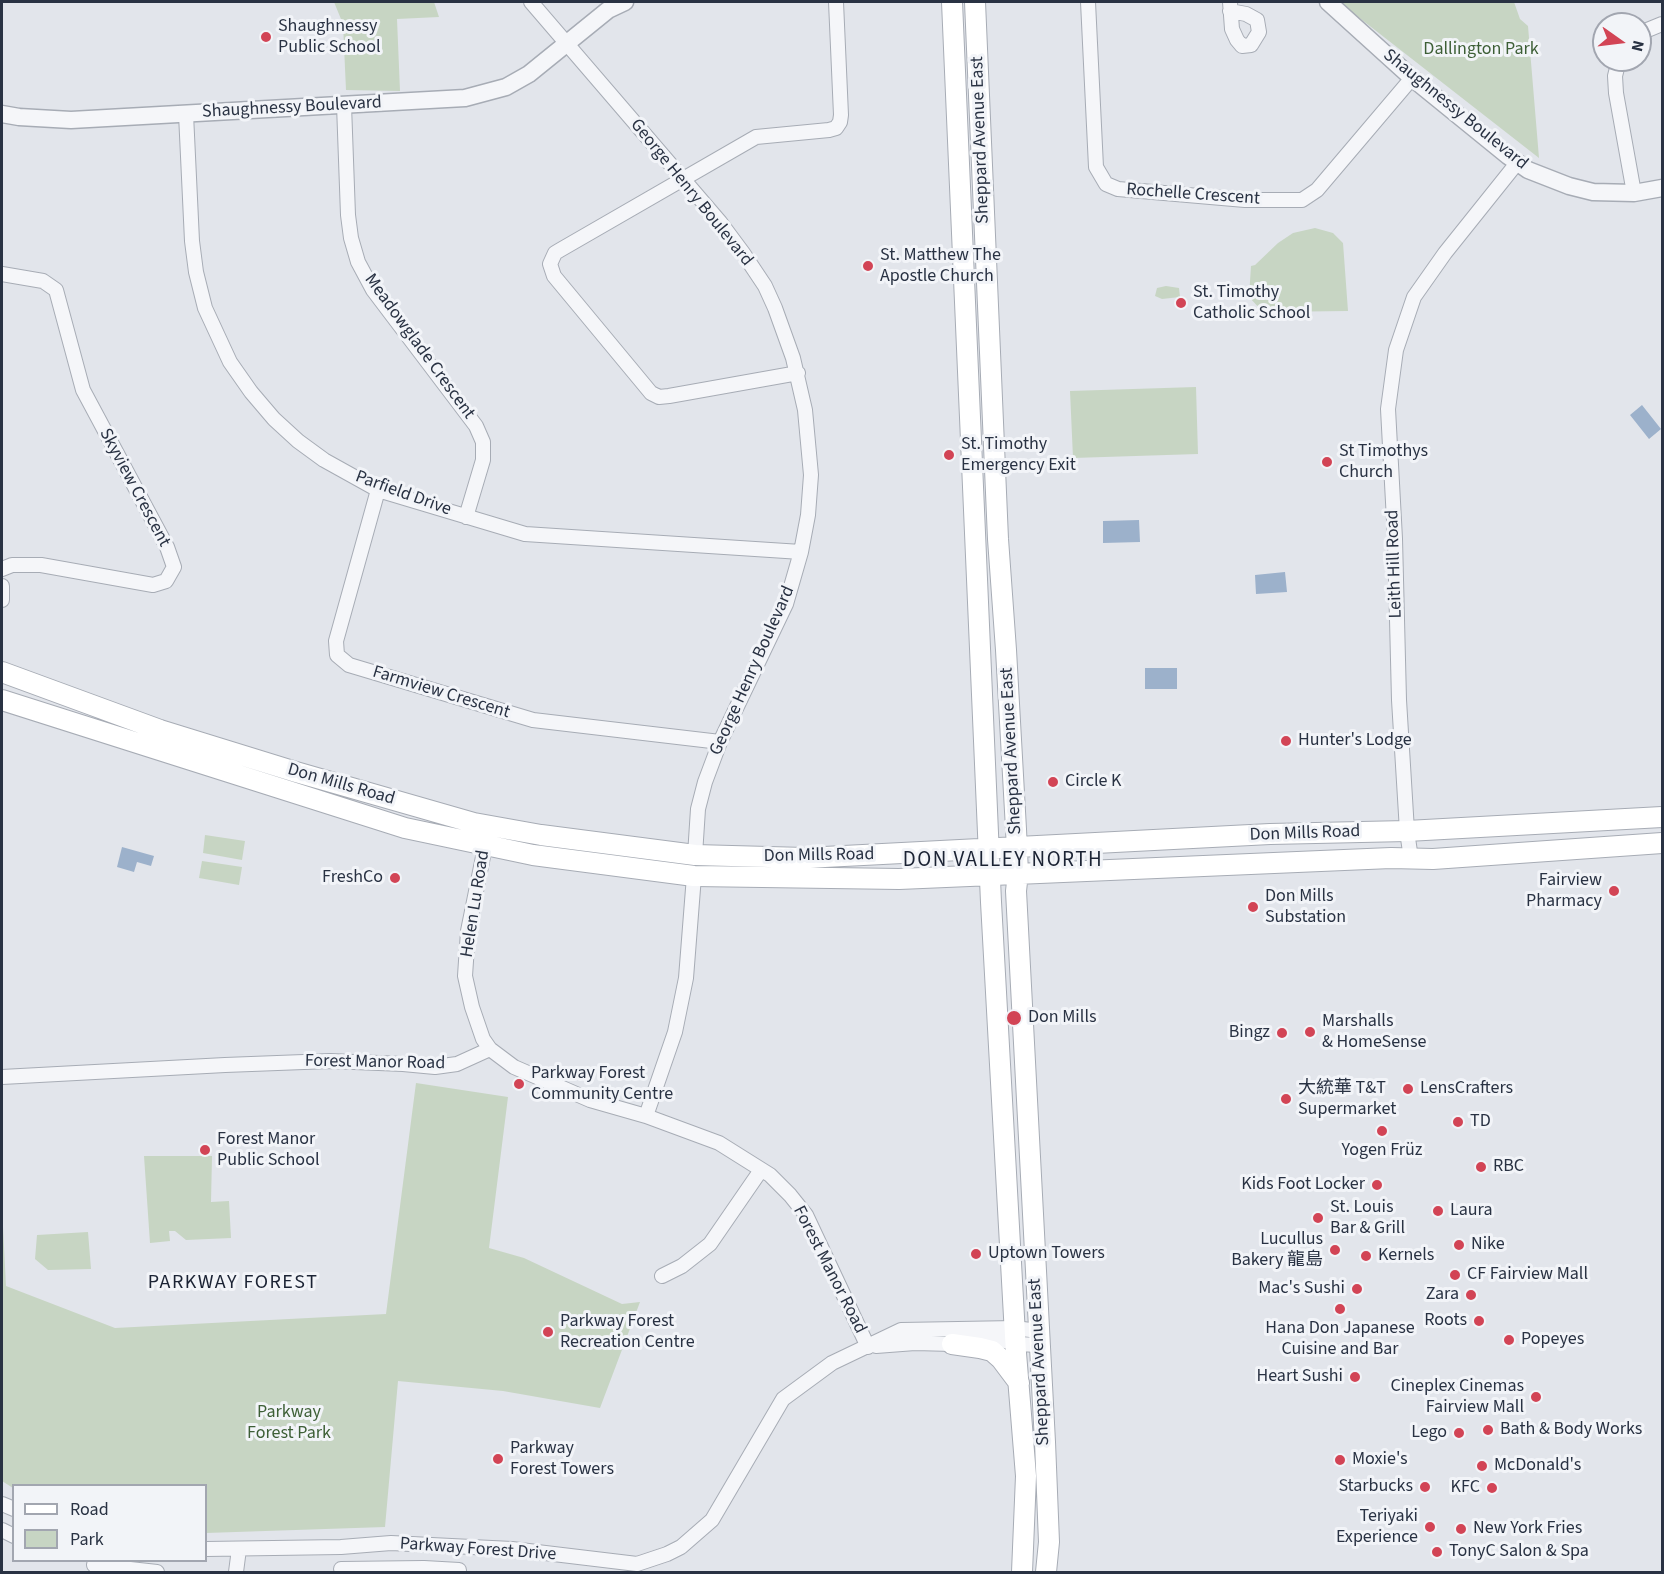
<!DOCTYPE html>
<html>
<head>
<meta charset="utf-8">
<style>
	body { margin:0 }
	#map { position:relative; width:1664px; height:1574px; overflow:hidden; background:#e2e5eb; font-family:"Source Sans 3",sans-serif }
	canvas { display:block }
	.frame { position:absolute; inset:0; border:3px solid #293243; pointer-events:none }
	.legend { position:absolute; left:12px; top:1484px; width:195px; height:78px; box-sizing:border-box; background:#f2f4f8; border:2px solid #a2a6b0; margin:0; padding:8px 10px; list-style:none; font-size:18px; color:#293243 }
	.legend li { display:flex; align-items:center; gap:12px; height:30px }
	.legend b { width:30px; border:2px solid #a2a6b0 }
	.north { position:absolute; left:1592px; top:12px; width:60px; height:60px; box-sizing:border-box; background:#f2f4f8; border:2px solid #a2a6b0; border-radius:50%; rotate:104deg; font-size:16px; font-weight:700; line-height:24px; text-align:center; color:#293243 }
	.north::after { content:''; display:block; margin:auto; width:21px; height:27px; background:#d24455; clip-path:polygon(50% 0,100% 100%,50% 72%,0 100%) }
</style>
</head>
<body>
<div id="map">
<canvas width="1664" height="1574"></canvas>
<div class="frame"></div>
<ul class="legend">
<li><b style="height:8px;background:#fff"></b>Road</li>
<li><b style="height:16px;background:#c7d5c3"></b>Park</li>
</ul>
<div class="north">N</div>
</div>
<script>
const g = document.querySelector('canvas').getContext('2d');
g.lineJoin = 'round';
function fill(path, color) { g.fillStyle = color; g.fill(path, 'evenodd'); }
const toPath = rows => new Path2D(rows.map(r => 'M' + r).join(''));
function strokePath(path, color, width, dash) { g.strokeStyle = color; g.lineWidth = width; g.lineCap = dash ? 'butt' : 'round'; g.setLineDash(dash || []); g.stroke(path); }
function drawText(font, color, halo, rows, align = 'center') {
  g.font = font + ' "Source Sans 3","Noto Sans SC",sans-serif'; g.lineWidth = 6; g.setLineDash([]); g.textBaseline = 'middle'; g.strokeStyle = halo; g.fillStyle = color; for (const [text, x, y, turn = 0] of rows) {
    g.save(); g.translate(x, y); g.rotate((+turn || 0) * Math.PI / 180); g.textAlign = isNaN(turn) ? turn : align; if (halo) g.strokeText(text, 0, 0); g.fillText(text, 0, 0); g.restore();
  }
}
const green = toPath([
	[334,2,434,2,439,17,397,19,400,91,346,90,343,24],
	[1339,2,1514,2,1520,19,1528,26,1539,158],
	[1315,228,1333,233,1343,243,1348,311,1266,312,1262,311,1249,297,1251,266,1255,265,1278,243,1293,233],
	[1166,286,1179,288,1180,297,1162,299,1155,296,1157,288],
	[1196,387,1198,454,1073,458,1070,391],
	[205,835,245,841,242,860,203,853],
	[202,861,242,867,239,885,199,878],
	[416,1083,508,1097,489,1248,524,1258,622,1304,640,1302,600,1408,503,1391,398,1381,385,1527,206,1533,206,1486,14,1486,13,1488,2,1481,2,1207,6,1286,115,1328,386,1314],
	[144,1156,212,1156,211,1202,229,1201,231,1238,186,1240,175,1231,169,1231,170,1241,150,1243],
	[88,1232,91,1269,48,1270,35,1259,37,1235]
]);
const water = toPath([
	[1642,405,1661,429,1649,439,1630,415],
	[1139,520,1140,542,1103,543,1103,521],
	[1285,572,1287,592,1256,594,1255,575],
	[1145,668,1177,668,1177,689,1145,689],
	[122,847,154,856,151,866,137,862,134,872,117,867]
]);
const minor = toPath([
	[531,2,720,222,743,253,765,286,775,308,793,358,805,410,811,475,808,515,801,552,786,604,720,742,705,782,698,809,695,855],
	[1088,2,1096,167,1106,184,1118,189,1245,200,1302,200,1317,190,1412,78],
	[1230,2,1232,29,1237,40,1242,46,1251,45,1259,32,1257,20,1246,14,1230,11],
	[1640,33,1662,24],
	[1619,60,1615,76,1616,93,1634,193],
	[344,105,348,215,351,238,358,262,373,290,476,426,483,442,483,460,466,517],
	[186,114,192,241,196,272,205,308,230,362,251,392,274,419,298,441,324,460,378,490,525,534,801,552],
	[2,274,43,281,56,290,83,390,167,547,174,567,166,581,153,585,41,565,12,565,2,569],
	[798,373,669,396,659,397,651,393,554,276,550,264,555,253,560,250,756,137,829,130,836,128,840,122,841,115,836,2],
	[378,490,336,641,337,655,349,665,533,720,720,742],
	[2,586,2,600],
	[487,837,468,931,465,976,472,1007,483,1039,490,1049],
	[1411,859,1407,831,1399,700,1395,539,1388,409,1396,350,1414,297,1445,253,1517,163],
	[2,1077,225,1065,330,1061,403,1064,435,1067,457,1064,490,1049,514,1067,590,1100,646,1116,719,1143,770,1175,790,1195,806,1215,868,1347],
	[646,1116,675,1032,686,978,694,876],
	[662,1276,682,1266,710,1244,761,1170],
	[876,1346,915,1343,952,1344,997,1339,1016,1344,1039,1345],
	[2,1504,14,1509],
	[2,1530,14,1536],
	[206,1549,341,1547,391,1543,512,1549,637,1564,667,1554,681,1547,712,1520,783,1399,832,1363,901,1330,1015,1328,1038,1331],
	[95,1560,94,1565,157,1572],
	[341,1569,424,1568,459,1570],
	[236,1572,239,1549]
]);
const tertiary = toPath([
	[1328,2,1412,78,1508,156,1528,170,1569,186,1593,192,1634,193,1662,188],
	[2,114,19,117,71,120,465,98,506,87,529,74,608,10,625,2]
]);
const secondary = toPath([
	[952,2,991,902,1016,1353,1026,1476,1022,1572],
	[975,2,998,539,1006,650,1016,829,1018,873,1016,891,1045,1442,1049,1542,1046,1572],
	[2,672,160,730,296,772,474,823,541,835,695,855,805,858,1270,834,1407,831,1662,817],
	[2,700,405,828,533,855,694,876,899,879,1391,858,1433,859,1662,843],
	[952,1344,980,1348,992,1351,1001,1359,1019,1383]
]);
const markers = [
	[266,37,6,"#d24455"],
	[868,266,6,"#d24455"],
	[1181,303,6,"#d24455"],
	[949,455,6,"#d24455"],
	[1327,462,6,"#d24455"],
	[1286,741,6,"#d24455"],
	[1053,782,6,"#d24455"],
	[395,878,6,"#d24455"],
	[1614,891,6,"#d24455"],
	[1253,907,6,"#d24455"],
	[1014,1018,8,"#d24455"],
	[1310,1032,6,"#d24455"],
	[1282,1033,6,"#d24455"],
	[519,1084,6,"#d24455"],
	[1408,1089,6,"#d24455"],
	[1286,1099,6,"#d24455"],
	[1458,1122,6,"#d24455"],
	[1382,1131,6,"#d24455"],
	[205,1150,6,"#d24455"],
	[1481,1167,6,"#d24455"],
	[1377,1185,6,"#d24455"],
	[1438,1211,6,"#d24455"],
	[1318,1218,6,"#d24455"],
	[1459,1245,6,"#d24455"],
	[1335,1250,6,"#d24455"],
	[976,1254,6,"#d24455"],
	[1366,1256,6,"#d24455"],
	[1455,1275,6,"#d24455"],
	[1357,1289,6,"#d24455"],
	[1471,1295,6,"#d24455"],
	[1340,1309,6,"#d24455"],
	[1479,1321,6,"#d24455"],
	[548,1332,6,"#d24455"],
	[1509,1340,6,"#d24455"],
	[1355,1377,6,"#d24455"],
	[1536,1397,6,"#d24455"],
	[1488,1430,6,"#d24455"],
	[1459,1433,6,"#d24455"],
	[498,1459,6,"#d24455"],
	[1340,1460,6,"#d24455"],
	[1482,1466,6,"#d24455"],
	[1425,1487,6,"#d24455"],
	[1492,1488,6,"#d24455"],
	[1430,1527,6,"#d24455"],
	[1461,1529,6,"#d24455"],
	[1437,1552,6,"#d24455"]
];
const poiNames = [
	["Shaughnessy",278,27],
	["Public School",278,48],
	["St. Matthew The",880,256],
	["Apostle Church",880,277],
	["St. Timothy",1193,293],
	["Catholic School",1193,314],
	["St. Timothy",961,445],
	["Emergency Exit",961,466],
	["St Timothys",1339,452],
	["Church",1339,473],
	["Hunter's Lodge",1298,741],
	["Circle K",1065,782],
	["FreshCo",383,878,"right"],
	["Fairview",1602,881,"right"],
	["Pharmacy",1602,902,"right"],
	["Don Mills",1265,897],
	["Substation",1265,918],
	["Don Mills",1028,1018],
	["Marshalls",1322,1022],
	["& HomeSense",1322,1043],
	["Bingz",1270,1033,"right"],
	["Parkway Forest",531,1074],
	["Community Centre",531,1095],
	["大統華 T&T",1298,1089],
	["Supermarket",1298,1110],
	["LensCrafters",1420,1089],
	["TD",1470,1122],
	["Forest Manor",217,1140],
	["Public School",217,1161],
	["Yogen Früz",1382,1151,"center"],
	["RBC",1493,1167],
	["Kids Foot Locker",1365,1185,"right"],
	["St. Louis",1330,1208],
	["Bar & Grill",1330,1229],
	["Laura",1450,1211],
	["Lucullus",1323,1240,"right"],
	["Bakery 龍島",1323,1261,"right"],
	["Nike",1471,1245],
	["Uptown Towers",988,1254],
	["Kernels",1378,1256],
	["CF Fairview Mall",1467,1275],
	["Mac's Sushi",1345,1289,"right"],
	["Zara",1459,1295,"right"],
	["Roots",1467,1321,"right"],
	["Parkway Forest",560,1322],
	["Recreation Centre",560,1343],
	["Hana Don Japanese",1340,1329,"center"],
	["Cuisine and Bar",1340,1350,"center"],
	["Popeyes",1521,1340],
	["Heart Sushi",1343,1377,"right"],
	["Cineplex Cinemas",1524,1387,"right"],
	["Fairview Mall",1524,1408,"right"],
	["Bath & Body Works",1500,1430],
	["Lego",1447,1433,"right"],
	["Parkway",510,1449],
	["Forest Towers",510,1470],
	["Moxie's",1352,1460],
	["McDonald's",1494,1466],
	["Starbucks",1413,1487,"right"],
	["KFC",1480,1488,"right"],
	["Teriyaki",1418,1517,"right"],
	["Experience",1418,1538,"right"],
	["New York Fries",1473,1529],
	["TonyC Salon & Spa",1449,1552]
];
const parkNames = [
	["Dallington Park",1481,50],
	["Parkway",289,1413],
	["Forest Park",289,1434]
];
const streetNames = [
	["Shaughnessy Boulevard",292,108,-3],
	["Shaughnessy Boulevard",1455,110,39],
	["Sheppard Avenue East",981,140,-92],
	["George Henry Boulevard",691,193,51],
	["Rochelle Crescent",1193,195,4],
	["Meadowglade Crescent",419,347,54],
	["Skyview Crescent",134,488,62],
	["Parfield Drive",403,494,20],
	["Leith Hill Road",1395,564,-92],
	["George Henry Boulevard",753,671,-66],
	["Farmview Crescent",441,693,17],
	["Sheppard Avenue East",1012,751,-93],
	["Don Mills Road",341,785,16],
	["Don Mills Road",1305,834,-2],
	["Don Mills Road",819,856,-1],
	["Helen Lu Road",476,904,-81],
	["Forest Manor Road",375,1063,1],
	["Forest Manor Road",829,1270,63],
	["Sheppard Avenue East",1040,1362,-93],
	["Parkway Forest Drive",478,1550,4]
];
const neighbourhoodNames = [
	["PARKWAY FOREST",233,1284]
];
const quarterNames = [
	["DON VALLEY NORTH",1003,861]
];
fill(green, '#c7d5c3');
fill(water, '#9cb1cb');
strokePath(minor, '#a7acb5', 16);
strokePath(tertiary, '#a7acb5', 19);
strokePath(secondary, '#a7acb5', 22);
strokePath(minor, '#f5f6f9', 14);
strokePath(tertiary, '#f5f6f9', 16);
strokePath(secondary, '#fff', 20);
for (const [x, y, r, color] of markers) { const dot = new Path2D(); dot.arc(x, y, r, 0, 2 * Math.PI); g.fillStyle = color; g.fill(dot); strokePath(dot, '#f2f4f8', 2); }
drawText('18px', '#293243', '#f2f4f8', poiNames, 'left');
drawText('18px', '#3d5f36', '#f2f4f8', parkNames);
drawText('18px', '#293243', '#f2f4f8', streetNames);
g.letterSpacing = '1.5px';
drawText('20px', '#1b2334', '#f2f4f8', neighbourhoodNames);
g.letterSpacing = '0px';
g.letterSpacing = '1.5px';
drawText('21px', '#1b2334', '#f2f4f8', quarterNames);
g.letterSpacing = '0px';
</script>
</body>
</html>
